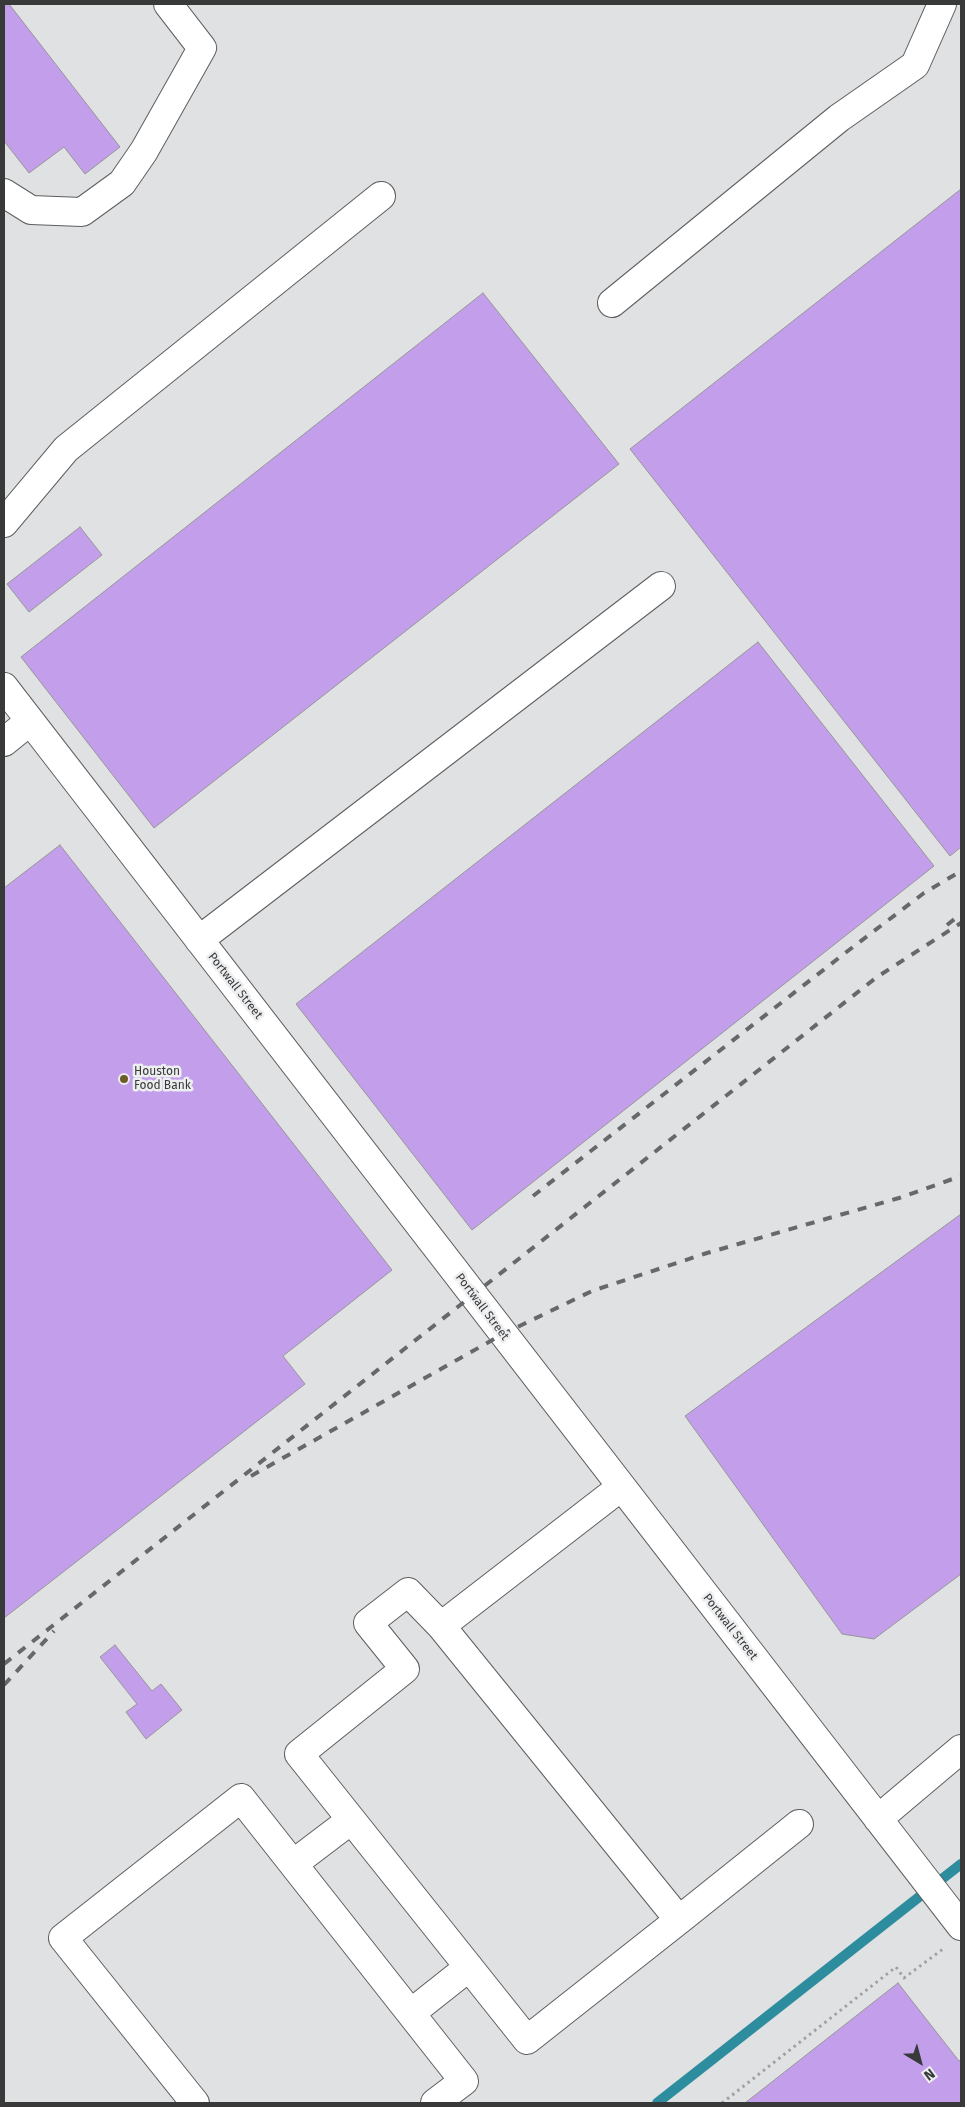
<!DOCTYPE html>
<html>
<head>
<meta charset="utf-8">
<style>
	body { margin:0 }
	#map { position:relative; width:965px; height:2107px; overflow:hidden; background:#e0e1e2; font-family:"Fira Sans",sans-serif }
	canvas { display:block }
	.frame { position:absolute; inset:0; border:5px solid #383939; pointer-events:none }
	.north { position:absolute; left:895px; top:2037px; width:50px; height:50px; -webkit-text-stroke:4px #edeef0; paint-order:stroke; rotate:143deg; font-size:14px; font-weight:700; line-height:20px; text-align:center; color:#383939 }
	.north::after { content:''; display:block; margin:auto; width:18px; height:22px; background:#383939; clip-path:polygon(50% 0,100% 100%,50% 72%,0 100%) }
</style>
</head>
<body>
<div id="map">
<canvas width="965" height="2107"></canvas>
<div class="frame"></div>
<div class="north">N</div>
</div>
<script>
const g = document.querySelector('canvas').getContext('2d');
g.lineJoin = 'round';
const toPath = rows => new Path2D(rows.map(r => 'M' + r).join(''));
function strokePath(path, color, width, dash) { g.strokeStyle = color; g.lineWidth = width; g.lineCap = dash ? 'butt' : 'round'; g.setLineDash(dash || []); g.stroke(path); }
function fill(path, color) { g.fillStyle = color; g.fill(path, 'evenodd'); }
function drawText(font, color, halo, rows, align = 'center') {
  g.font = font + ' "Fira Sans",sans-serif'; g.lineWidth = 5; g.setLineDash([]); g.textBaseline = 'middle'; g.strokeStyle = halo; g.fillStyle = color; for (const [text, x, y, turn = 0] of rows) {
    g.save(); g.translate(x, y); g.rotate((+turn || 0) * Math.PI / 180); g.textAlign = isNaN(turn) ? turn : align; if (halo) g.strokeText(text, 0, 0); g.fillText(text, 0, 0); g.restore();
  }
}
const stream = toPath([
	[657,2103,961,1864]
]);
const building = toPath([
	[4,4,9,4,120,147,85,174,64,147,29,173,4,141,4,4],
	[961,189,961,847,950,856,630,449,961,189],
	[483,293,619,464,154,828,21,657,483,293],
	[80,527,102,555,29,612,7,584,80,527],
	[758,642,934,866,472,1230,296,1004,758,642],
	[60,845,392,1270,283,1356,305,1384,4,1618,4,888,60,845],
	[961,1214,961,1574,874,1639,842,1634,685,1416,961,1214],
	[115,1645,152,1691,161,1684,182,1710,146,1739,126,1712,137,1704,100,1657,115,1645],
	[898,1983,959,2061,961,2060,961,2103,745,2103,898,1983]
]);
const path = toPath([
	[722,2103,896,1967,904,1978,943,1949]
]);
const minor = toPath([
	[4,193,31,210,82,212,122,183,144,151,202,48,168,4],
	[612,303,839,118,915,65,942,4],
	[4,523,66,449,381,196],
	[4,687,961,1926],
	[4,742,30,721],
	[199,940,661,586],
	[441,1626,408,1592,368,1623,405,1669,299,1754,527,2040,679,1920,441,1626,621,1487],
	[878,1819,961,1749],
	[293,1864,351,1820],
	[679,1920,799,1824],
	[411,2013,469,1967],
	[195,2103,63,1938,241,1798,464,2081,435,2103]
]);
const rail = toPath([
	[947,925,961,914],
	[533,1196,849,950,924,893,961,871],
	[251,1476,503,1334,592,1291,707,1253,899,1198,961,1176],
	[4,1664,877,977,961,923],
	[4,1685,54,1631]
]);
const markers = [
	[124,1079,5,"#6b5c29"]
];
const streetNames = [
	["Portwall Street",235,986,52],
	["Portwall Street",482,1307,53],
	["Portwall Street",730,1627,52]
];
const poiNames = [
	["Houston",134,1072],
	["Food Bank",134,1086]
];
strokePath(stream, '#2d8d9e', 10);
fill(building, '#c39eeb');
strokePath(building, '#969697', 1);
strokePath(minor, '#5e5e60', 30);
strokePath(path, '#a0a1a2', 3, [2.5, 4]);
strokePath(minor, '#fff', 28);
strokePath(rail, '#676869', 4, [9, 9]);
for (const [x, y, r, color] of markers) { const dot = new Path2D(); dot.arc(x, y, r, 0, 2 * Math.PI); g.fillStyle = color; g.fill(dot); strokePath(dot, '#edeef0', 2); }
drawText('12px', '#383939', '#edeef0', streetNames);
drawText('12px', '#383939', '#edeef0', poiNames, 'left');
</script>
</body>
</html>
